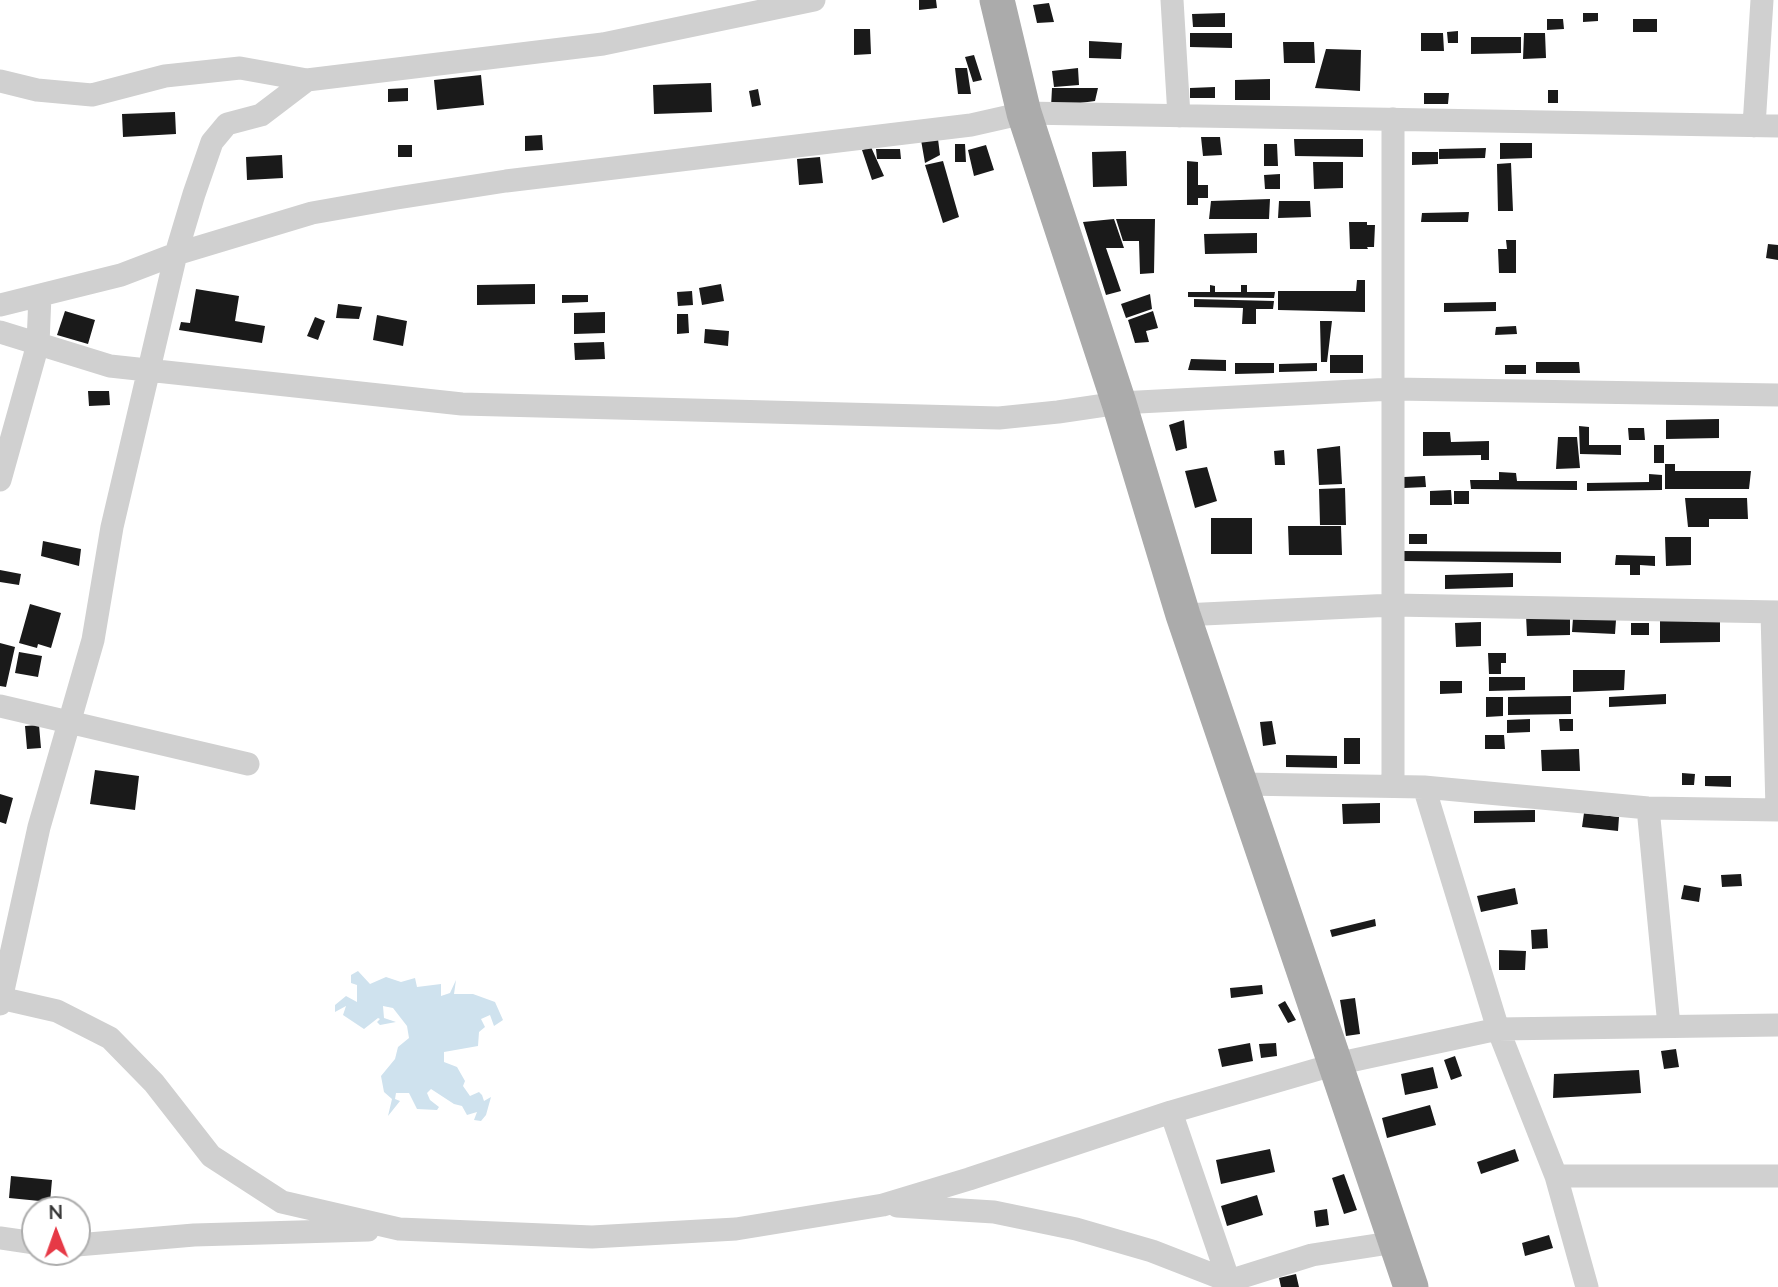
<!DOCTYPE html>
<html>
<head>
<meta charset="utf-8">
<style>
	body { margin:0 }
	#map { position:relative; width:1778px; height:1287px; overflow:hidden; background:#fff; font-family:Lato,sans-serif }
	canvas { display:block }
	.north { position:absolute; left:21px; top:1196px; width:70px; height:70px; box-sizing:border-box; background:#fff; border:2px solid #adadad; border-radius:50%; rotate:359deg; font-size:19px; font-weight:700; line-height:28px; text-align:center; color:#333 }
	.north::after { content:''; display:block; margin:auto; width:24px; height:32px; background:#e63946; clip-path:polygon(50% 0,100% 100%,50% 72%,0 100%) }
</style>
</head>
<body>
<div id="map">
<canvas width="1778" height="1287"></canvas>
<div class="north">N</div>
</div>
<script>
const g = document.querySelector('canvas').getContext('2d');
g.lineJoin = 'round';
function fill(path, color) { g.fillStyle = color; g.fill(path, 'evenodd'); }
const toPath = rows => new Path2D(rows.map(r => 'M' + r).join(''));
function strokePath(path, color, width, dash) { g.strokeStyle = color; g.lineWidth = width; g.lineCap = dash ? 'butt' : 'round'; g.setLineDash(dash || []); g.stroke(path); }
const water = toPath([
	[358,971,370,984,386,977,401,982,415,978,417,987,441,984,441,996,450,993,456,980,454,994,473,994,495,1002,503,1020,494,1026,490,1015,481,1019,485,1027,479,1032,478,1046,444,1052,444,1062,457,1067,465,1081,463,1086,470,1096,479,1092,482,1095,484,1101,491,1097,486,1115,481,1121,474,1120,477,1112,467,1115,462,1106,454,1104,431,1089,427,1093,430,1100,439,1107,437,1110,417,1109,409,1093,396,1093,395,1099,400,1101,388,1116,392,1099,384,1092,381,1076,395,1059,398,1047,409,1038,407,1026,393,1008,383,1006,384,1018,396,1022,380,1025,377,1022,380,1019,378,1018,364,1029,343,1015,346,1006,335,1012,335,1005,346,996,357,1002,357,985,351,983,351,975]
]);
const building = toPath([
	[919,0,936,0,937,8,919,10],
	[1049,3,1054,22,1037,23,1033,5],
	[1225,13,1225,27,1193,27,1192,14],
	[1583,13,1598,13,1598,21,1583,22],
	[1547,19,1563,19,1564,29,1547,30],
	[1633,19,1657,19,1657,32,1633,32],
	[854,29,870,29,871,54,854,55],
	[1458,31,1458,43,1448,43,1447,32],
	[1190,33,1232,33,1232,48,1190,47],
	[1421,33,1443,33,1444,51,1421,51],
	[1524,33,1545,33,1546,58,1523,59],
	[1471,37,1521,37,1521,53,1471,54],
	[1089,41,1122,43,1121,59,1089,58],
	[1283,42,1314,42,1315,63,1284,63],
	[1326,49,1361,50,1360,91,1315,88],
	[974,55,982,80,973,82,965,57],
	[955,68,967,68,971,94,958,94],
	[1078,68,1079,85,1054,87,1052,71],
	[481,75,484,105,437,110,434,80],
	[1270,79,1270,100,1235,100,1235,80],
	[711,83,712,112,654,114,653,85],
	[1215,87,1215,98,1190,98,1190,88],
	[408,88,408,101,388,102,388,89],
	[1052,88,1098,88,1095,101,1051,107],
	[758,89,761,105,752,107,749,91],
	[1548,90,1558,90,1558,103,1548,103],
	[1424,93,1449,93,1448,104,1424,104],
	[175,112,176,134,123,137,122,114],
	[542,135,543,150,525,151,525,136],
	[1201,137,1220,137,1222,155,1203,156],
	[938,139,940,155,925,163,921,140],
	[1294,139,1363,139,1363,157,1295,156],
	[1500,143,1532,143,1532,158,1500,159],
	[955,144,965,144,966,162,955,162],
	[1264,144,1277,144,1278,166,1264,166],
	[398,145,412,145,412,157,398,157],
	[986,145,994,170,974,176,968,150],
	[871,147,884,176,872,180,862,150],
	[1486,148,1485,158,1439,159,1439,149],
	[876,149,900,149,901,159,877,159],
	[1126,151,1127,186,1093,187,1092,152],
	[1412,152,1438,152,1438,164,1412,165],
	[282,155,283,178,247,180,246,157],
	[820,157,823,183,799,185,797,159],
	[943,161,959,217,943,223,925,165],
	[1187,161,1198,162,1198,185,1208,185,1208,198,1198,198,1198,205,1187,205],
	[1313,162,1343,162,1343,188,1314,189],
	[1511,163,1513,211,1498,211,1497,164],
	[1280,174,1280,189,1265,189,1264,175],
	[1270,199,1269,219,1209,219,1211,201],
	[1279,201,1310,201,1311,217,1278,218],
	[1469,212,1468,222,1421,222,1422,213],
	[1114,219,1124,248,1106,248,1121,291,1106,295,1083,222],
	[1116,219,1155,219,1154,273,1140,274,1139,241,1123,241],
	[1349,222,1367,222,1367,225,1375,225,1374,247,1367,247,1368,249,1350,249],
	[1257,233,1257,253,1205,254,1204,234],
	[1506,240,1516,240,1516,273,1499,273,1498,249,1507,249],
	[1768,244,1778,245,1778,260,1766,258],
	[1357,280,1365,280,1365,312,1278,310,1278,291,1356,291],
	[535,284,535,304,477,305,477,285],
	[721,284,724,301,702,305,699,288],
	[1210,285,1215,286,1215,292,1241,292,1241,285,1247,285,1247,292,1275,292,1274,298,1188,297,1188,292,1210,292],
	[196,289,239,296,235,321,265,326,262,343,179,330,181,322,190,323],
	[692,291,693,305,678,306,677,292],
	[1150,294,1152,309,1126,318,1121,304],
	[562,295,588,295,588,302,562,303],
	[1194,299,1274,301,1273,309,1256,309,1256,324,1242,324,1243,308,1194,307],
	[1496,302,1496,311,1444,312,1444,303],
	[338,304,362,307,359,319,336,318],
	[65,311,95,320,88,344,57,335],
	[1153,311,1158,328,1146,331,1149,342,1135,343,1128,320],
	[605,312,605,333,574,334,574,313],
	[677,314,688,314,689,333,677,334],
	[377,315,407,321,403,346,373,340],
	[315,317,325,321,318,340,307,336],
	[1320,321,1332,321,1327,362,1321,362],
	[1516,326,1517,334,1495,335,1496,327],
	[705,329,729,331,728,346,704,343],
	[604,342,605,359,575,360,574,343],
	[1330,355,1363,355,1363,373,1330,373],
	[1191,359,1226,360,1226,371,1188,370],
	[1536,362,1579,362,1580,373,1536,373],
	[1235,363,1274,363,1274,373,1235,374],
	[1317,363,1317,371,1279,372,1279,364],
	[1505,365,1526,365,1526,374,1505,374],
	[88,391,109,391,110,405,89,406],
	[1719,419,1719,438,1666,439,1666,420],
	[1184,420,1187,448,1176,451,1169,425],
	[1579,426,1589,427,1589,445,1621,445,1621,455,1580,454],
	[1628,428,1644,428,1645,440,1629,440],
	[1423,432,1450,432,1451,442,1489,441,1489,460,1481,460,1481,455,1423,456],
	[1558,437,1577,437,1580,468,1556,469],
	[1654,445,1664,445,1664,463,1654,463],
	[1340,446,1342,484,1319,485,1317,449],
	[1284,450,1285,465,1275,465,1274,451],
	[1665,464,1675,464,1675,471,1751,471,1749,489,1665,489],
	[1207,467,1217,501,1195,508,1185,471],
	[1499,472,1516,473,1517,481,1577,481,1577,490,1471,489,1470,480,1499,480],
	[1649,474,1662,475,1662,490,1587,491,1587,483,1649,482],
	[1425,476,1426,487,1404,488,1404,477],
	[1345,488,1346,525,1320,525,1319,489],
	[1451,490,1452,505,1430,505,1430,491],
	[1454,491,1469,491,1469,504,1454,504],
	[1685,498,1747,498,1748,519,1709,519,1709,527,1688,527],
	[1211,518,1252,518,1252,554,1211,554],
	[1288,526,1341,526,1342,555,1289,555],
	[1409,534,1427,534,1427,544,1409,544],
	[1665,537,1691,537,1691,565,1666,566],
	[43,541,81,549,79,566,41,556],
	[1403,551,1561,552,1561,563,1403,561],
	[1616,555,1655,556,1655,566,1640,565,1640,575,1630,575,1630,565,1615,565],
	[0,570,21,574,19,585,0,582],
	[1513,573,1513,587,1445,589,1445,575],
	[30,604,61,613,51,648,38,644,37,648,19,643],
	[1570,614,1570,635,1527,636,1526,615],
	[1573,618,1616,620,1615,634,1572,632],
	[1720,619,1720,642,1660,643,1660,620],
	[1481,622,1481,646,1456,647,1455,623],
	[1631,623,1649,623,1649,635,1631,635],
	[0,643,15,647,6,687,0,686],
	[19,652,42,656,38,677,15,673],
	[1488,653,1506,653,1506,663,1501,663,1501,674,1489,674],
	[1573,670,1625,670,1624,690,1573,692],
	[1489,677,1525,677,1525,690,1489,691],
	[1440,681,1462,681,1462,693,1440,694],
	[1666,694,1666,704,1609,707,1609,697],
	[1571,696,1571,714,1508,715,1508,697],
	[1486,697,1503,697,1503,716,1486,717],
	[1530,719,1530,732,1507,733,1507,720],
	[1559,719,1573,719,1573,731,1560,731],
	[1272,721,1276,744,1263,746,1260,722],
	[39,725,41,748,27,749,25,726],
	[1485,735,1504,735,1505,749,1485,749],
	[1344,738,1360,738,1360,764,1344,764],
	[1579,749,1580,771,1542,771,1541,750],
	[1286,755,1337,756,1337,768,1286,767],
	[95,770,139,776,135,810,90,804],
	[1682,773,1695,774,1694,785,1682,785],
	[1705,776,1731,776,1731,787,1705,786],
	[0,794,13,798,6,824,0,822],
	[1380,803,1380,823,1343,824,1342,804],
	[1535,810,1535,822,1474,823,1474,811],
	[1584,813,1619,817,1618,831,1582,827],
	[1741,874,1742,886,1722,887,1721,875],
	[1684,885,1701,888,1699,902,1681,899],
	[1515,888,1518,904,1481,912,1477,896],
	[1375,919,1376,926,1332,937,1330,930],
	[1547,929,1548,948,1532,949,1531,930],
	[1499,950,1526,951,1525,970,1499,970],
	[1262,985,1263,994,1231,998,1230,988],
	[1355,998,1360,1034,1346,1036,1340,1000],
	[1285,1001,1296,1020,1288,1023,1278,1005],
	[1250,1043,1253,1061,1222,1067,1218,1049],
	[1276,1043,1277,1056,1261,1058,1259,1044],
	[1676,1049,1679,1067,1664,1069,1661,1051],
	[1455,1056,1462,1076,1451,1080,1444,1060],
	[1433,1067,1438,1088,1405,1095,1401,1074],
	[1639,1070,1641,1093,1553,1098,1554,1074],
	[1430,1105,1436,1125,1387,1138,1382,1118],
	[1270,1149,1275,1172,1221,1184,1216,1160],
	[1515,1149,1519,1161,1481,1174,1477,1162],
	[1344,1174,1357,1210,1344,1214,1332,1178],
	[11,1176,52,1180,50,1202,9,1198],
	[1257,1195,1263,1215,1227,1226,1221,1206],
	[1327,1209,1329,1225,1316,1227,1314,1211],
	[1549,1235,1553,1248,1525,1256,1522,1243],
	[1296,1274,1299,1287,1281,1287,1279,1278]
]);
const minor = toPath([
	[1172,0,1179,116],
	[0,81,37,90,92,95,165,76,240,68,307,80,603,44,814,0],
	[1393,119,1393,786],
	[1754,126,1762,0],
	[0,305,121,275,176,254,312,213,397,198,506,181,971,125,1024,113,1778,126],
	[0,332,110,366,462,404,999,418,1058,412,1119,403,1393,389,1778,395],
	[0,480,38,344,40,295],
	[1772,612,1777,810],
	[1183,615,1393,605,1778,612],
	[0,706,248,764],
	[1242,784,1424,787,1648,808,1778,810],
	[1424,787,1498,1029,1556,1176,1587,1287],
	[1648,808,1669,1026],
	[0,998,57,1011,110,1038,154,1083,211,1156,282,1202,399,1229,592,1237,736,1229,883,1205,969,1179,1171,1112,1336,1064,1498,1029,1778,1025],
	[0,1004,39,827,93,640,112,527,176,254,194,194,212,142,227,124,261,115,307,80],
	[1171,1112,1231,1287],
	[1556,1176,1778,1176],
	[897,1206,994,1212,1076,1229,1152,1251,1229,1281,1312,1255,1396,1242],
	[0,1238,35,1243],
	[77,1245,194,1235,368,1230]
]);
const primary = toPath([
	[997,0,1024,113,1119,403,1183,615,1411,1287]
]);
fill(water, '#cfe2ee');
fill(building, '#1a1a1a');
strokePath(minor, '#d0d0d0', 23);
strokePath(primary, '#ababab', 35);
</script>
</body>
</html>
